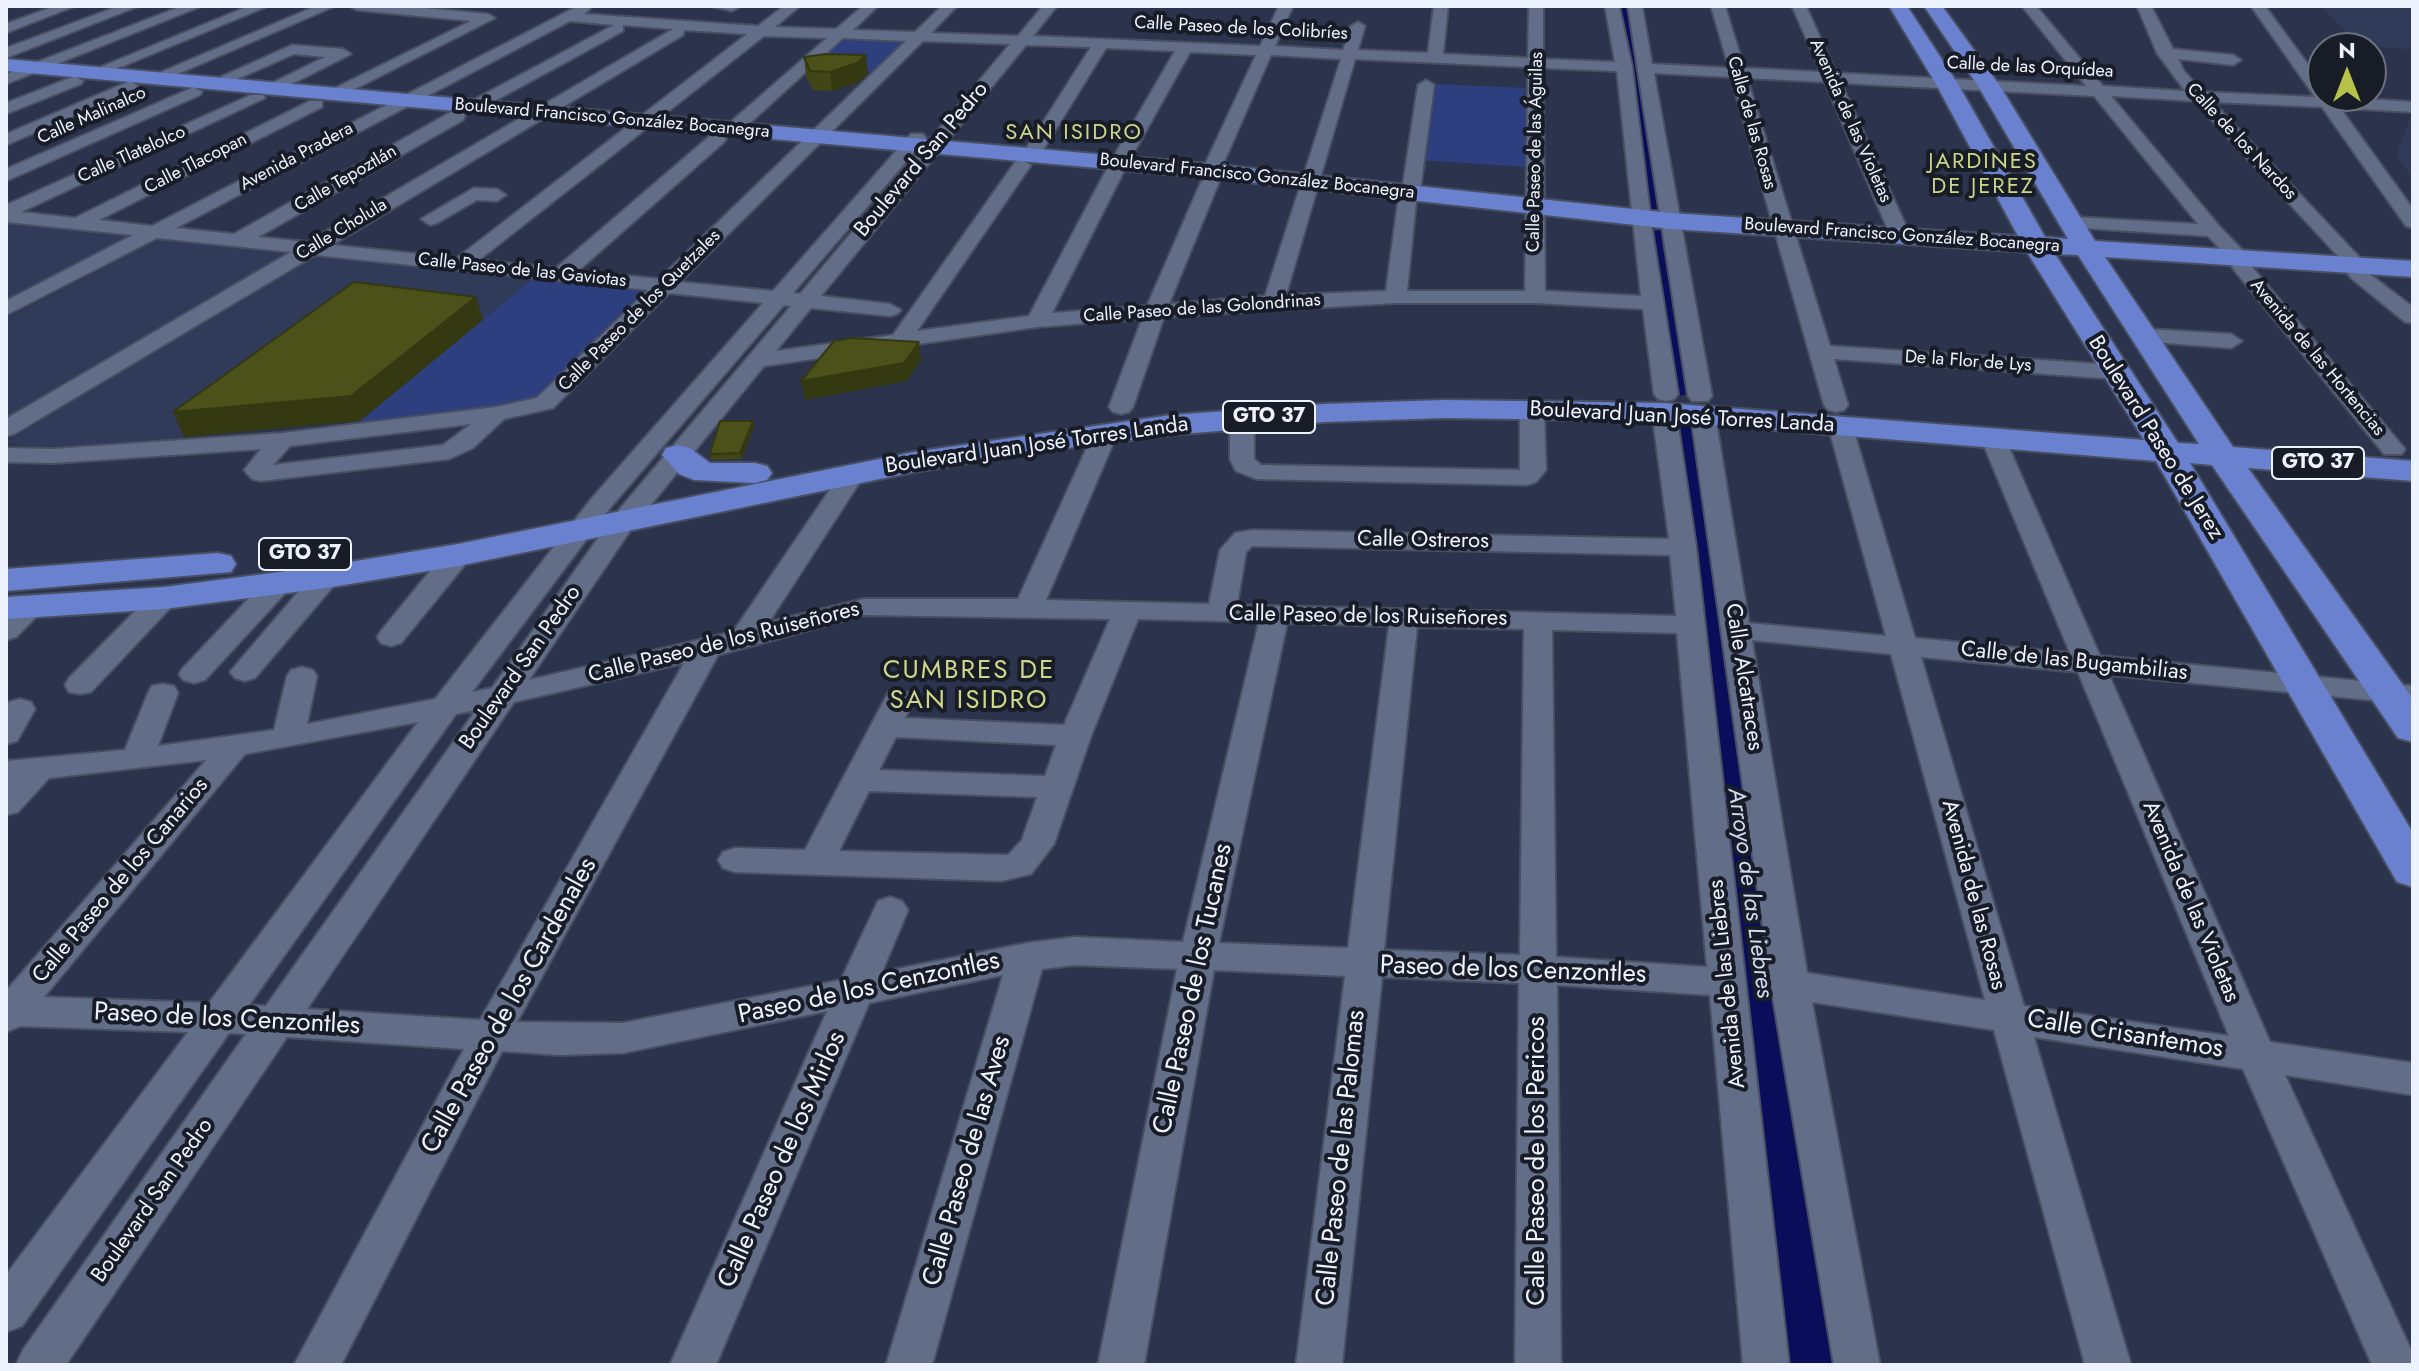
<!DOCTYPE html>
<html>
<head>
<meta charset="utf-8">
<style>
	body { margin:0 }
	#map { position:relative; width:2419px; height:1371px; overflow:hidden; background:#2b344c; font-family:Jost,sans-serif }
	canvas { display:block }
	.frame { position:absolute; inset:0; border:8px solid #edf2ff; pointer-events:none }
	.north { position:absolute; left:2307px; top:32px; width:80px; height:80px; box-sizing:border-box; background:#181c27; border:2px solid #6d727d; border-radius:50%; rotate:0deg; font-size:22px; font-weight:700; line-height:32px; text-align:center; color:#edf2ff }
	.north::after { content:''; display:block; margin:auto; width:28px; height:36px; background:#b6c149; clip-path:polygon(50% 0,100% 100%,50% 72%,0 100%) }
</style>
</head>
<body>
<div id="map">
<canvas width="2419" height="1371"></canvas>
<div class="frame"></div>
<div class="north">N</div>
</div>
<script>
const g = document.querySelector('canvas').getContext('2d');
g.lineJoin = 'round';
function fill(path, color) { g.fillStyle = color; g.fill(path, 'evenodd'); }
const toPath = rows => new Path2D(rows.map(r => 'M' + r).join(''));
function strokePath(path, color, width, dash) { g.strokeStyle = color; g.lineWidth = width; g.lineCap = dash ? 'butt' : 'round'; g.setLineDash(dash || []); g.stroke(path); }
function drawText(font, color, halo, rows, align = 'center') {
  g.font = font + ' Jost,sans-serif'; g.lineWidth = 8; g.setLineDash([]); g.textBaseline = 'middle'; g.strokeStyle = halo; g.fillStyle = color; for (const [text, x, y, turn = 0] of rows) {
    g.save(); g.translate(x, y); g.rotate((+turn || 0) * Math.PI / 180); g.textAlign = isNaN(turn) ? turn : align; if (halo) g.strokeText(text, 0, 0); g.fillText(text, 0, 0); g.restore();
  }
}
const built = toPath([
	[2321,6,2413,7,2413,49,2361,46],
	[2412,115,2413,115,2413,179,2396,155],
	[6,222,135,233,6,300],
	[159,239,288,254,6,421,6,319],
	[315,255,535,277,483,320,361,305,178,442,37,449,6,442]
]);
const green = toPath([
	[842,35,911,38,881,72,800,70],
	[1435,84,1525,88,1527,167,1419,160],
	[535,277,654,289,540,402,349,430]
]);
const river = toPath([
	[1619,6,1637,6,1668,213,1664,218,1656,220,1648,218,1644,213,1619,6],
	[1659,230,1668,232,1671,237,1695,387,1690,393,1680,396,1670,393,1665,387,1647,237,1650,232,1659,230],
	[1684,413,1695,416,1699,422,1843,1365,1785,1365,1669,422,1673,416,1684,413]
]);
const minor = toPath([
	[55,6,75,6,6,33,6,24,55,6],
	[119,6,139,6,6,58,6,48,119,6],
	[182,6,202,6,6,84,6,74,182,6],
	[249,6,268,6,99,76,94,78,86,73,249,6],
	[316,6,335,6,159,82,147,82,145,79,316,6],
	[350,6,403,6,488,14,495,18,333,100,325,95,327,92,471,21,357,10,350,6],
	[578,6,588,6,590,9,584,14,758,26,784,6,800,6,775,27,836,29,863,6,878,6,853,30,915,32,942,6,957,6,931,33,1018,36,1043,6,1057,6,1033,36,1260,46,1279,6,1293,6,1275,46,1343,50,1351,26,1358,22,1365,26,1358,50,1428,53,1434,6,1448,6,1443,54,1528,58,1529,6,1543,6,1543,59,1615,62,1605,6,1619,6,1632,67,1652,230,1678,394,1674,399,1666,401,1658,399,1654,394,1643,309,1535,303,1396,303,1164,317,1133,407,1129,412,1121,414,1113,412,1109,407,1142,319,1037,327,764,366,632,528,529,680,733,632,844,469,853,467,862,469,865,474,769,622,864,599,1018,599,1094,432,1098,427,1106,425,1114,427,1118,432,1046,600,1209,604,1220,550,1235,533,1253,530,1669,539,1652,412,1656,407,1672,407,1676,412,1696,547,1789,1365,1743,1365,1710,995,1557,985,1561,1365,1515,1365,1519,983,1382,977,1342,1365,1296,1365,1345,976,1214,970,1144,1365,1098,1365,1177,969,1075,965,1042,969,932,1365,886,1365,1003,975,869,1003,716,1365,670,1365,827,1011,623,1053,559,1055,502,1051,341,1365,294,1365,464,1049,287,1037,66,1365,16,1365,23,1350,246,1034,229,1033,22,1326,6,1332,6,1275,188,1032,21,1026,6,1032,6,991,206,760,49,778,18,812,6,815,6,761,125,750,148,693,152,686,163,684,174,686,178,693,158,746,274,730,287,676,291,670,302,667,313,670,317,676,307,724,435,699,592,498,763,303,669,293,553,408,504,419,473,448,449,459,261,481,252,479,244,470,261,449,53,463,6,462,6,448,53,449,283,433,496,407,537,398,648,290,315,255,14,434,6,436,6,419,291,252,157,238,6,315,6,301,133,235,6,222,6,205,251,95,263,95,265,98,21,212,75,218,310,101,322,101,322,107,99,220,152,226,578,6],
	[570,21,614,25,466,104,466,110,478,110,623,31,623,25,673,29,308,242,258,237,463,120,465,116,463,112,451,112,234,234,176,228,570,21],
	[684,30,747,34,457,258,332,245,683,35,684,30],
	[764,36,827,38,726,126,724,130,726,134,738,134,843,38,906,41,659,279,578,271,723,143,726,139,723,135,711,135,556,268,479,260,764,36],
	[923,41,1010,44,800,294,793,293,923,142,926,138,923,134,911,134,773,291,680,282,923,41],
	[1026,45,1091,47,1022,155,1031,160,1040,155,1106,48,1175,51,1110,163,1029,316,917,331,1031,165,1022,160,1016,161,893,335,776,351,811,308,890,316,897,314,901,310,890,304,821,296,1026,45],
	[1190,52,1256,55,1202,171,1211,176,1220,171,1271,55,1341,59,1265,296,1169,304,1219,182,1210,177,1201,182,1147,306,1052,313,1128,163,1190,52],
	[1355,59,1528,67,1525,291,1407,291,1416,202,1407,196,1398,202,1386,291,1286,295,1355,59],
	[1543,68,1617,71,1641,296,1545,291,1543,68],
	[784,305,791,306,613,517,492,688,472,692,610,508,784,305],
	[471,424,443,445,273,465,290,446,471,424],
	[1252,546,1670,555,1676,616,1237,605,1246,552,1252,546],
	[864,615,1110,619,1064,725,905,718,914,700,910,693,899,691,888,693,805,850,735,848,723,852,718,860,723,868,735,872,1001,881,1031,874,1054,844,1091,736,1138,619,1259,622,1183,942,1075,937,1027,943,882,972,908,910,902,901,890,897,878,901,841,980,623,1023,517,1022,718,655,864,615],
	[1287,623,1389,626,1348,948,1219,943,1287,623],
	[1417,627,1524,629,1520,955,1384,950,1417,627],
	[1552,630,1677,633,1707,967,1556,957,1552,630],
	[684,663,480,1020,307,1009,514,702,684,663],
	[476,710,266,1006,249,1005,456,714,476,710],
	[418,722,209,1003,44,997,245,754,418,722],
	[896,737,1056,745,1045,776,879,770,896,737],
	[869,791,1037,797,1022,840,1008,855,839,851,869,791],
	[711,6,738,6,739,7,732,11,711,6],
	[1628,6,1642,6,1652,64,1729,68,1711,6,1725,6,1744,68,1821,72,1792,6,1806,6,1836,73,2086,86,2022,6,2036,6,2103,86,2185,91,2157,53,2137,6,2151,6,2173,49,2233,55,2241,60,2233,65,2178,59,2184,71,2203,92,2315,97,2251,6,2265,6,2323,85,2323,96,2413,102,2413,112,2340,108,2413,209,2413,228,2406,226,2322,107,2213,102,2363,261,2366,265,2363,269,2413,307,2413,323,2405,322,2351,278,2348,274,2351,270,2194,101,2111,96,2220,227,2247,255,2250,259,2248,262,2405,449,2402,454,2384,454,2235,271,2232,267,2234,264,2208,236,2066,227,2063,223,2066,219,2073,217,2198,224,2094,96,1841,83,1911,237,1901,243,1891,237,1825,82,1747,78,1830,346,2116,365,2124,367,2127,372,2124,377,2116,379,1834,359,1848,405,1844,410,1836,412,1828,410,1824,405,1731,77,1654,73,1712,396,1708,401,1692,401,1688,396,1628,6],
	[292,45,343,49,351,54,272,94,266,92,266,86,325,57,294,54,219,87,207,87,205,84,292,45],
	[75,76,83,81,81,84,6,114,6,103,75,76],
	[1426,80,1434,85,1420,191,1411,196,1402,191,1418,85,1426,80],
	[130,81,138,86,136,89,6,145,6,134,130,81],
	[194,87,202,92,200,95,6,181,6,169,194,87],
	[474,188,497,189,506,195,497,201,477,200,437,223,430,225,421,219,474,188],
	[2147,329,2231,334,2242,341,2231,348,2139,341,2136,336,2139,331,2147,329],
	[1532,402,1540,404,1544,409,1546,470,1536,482,1527,485,1256,479,1236,471,1230,459,1230,419,1234,414,1242,412,1250,414,1254,419,1254,459,1261,465,1520,470,1520,409,1524,404,1532,402],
	[1703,408,1711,410,1715,415,1749,623,1886,636,1828,425,1832,420,1840,418,1848,420,1852,425,1915,638,2070,653,1980,436,1983,431,1992,429,2001,431,2004,436,2100,656,2413,686,2413,704,2109,675,2270,1042,2413,1063,2413,1095,2285,1075,2411,1350,2413,1365,2372,1365,2243,1069,2034,1037,2131,1365,2085,1365,1994,1030,1812,1002,1880,1365,1834,1365,1771,985,1691,415,1695,410,1703,408],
	[1752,640,1891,654,1985,1000,1807,973,1752,640],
	[1921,657,2078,672,2229,1036,2024,1006,1921,657],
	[458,547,468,549,471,555,468,561,401,643,391,646,381,643,377,637,381,631,448,549,458,547],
	[326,569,336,571,340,577,336,583,255,678,245,681,235,678,230,672,235,666,316,571,326,569],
	[278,576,288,578,292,584,288,590,205,680,194,683,183,680,179,674,183,668,268,578,278,576],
	[164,590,174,592,178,598,174,604,91,692,80,694,69,692,65,685,69,678,154,592,164,590],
	[32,599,42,601,46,607,16,637,6,640,6,616,22,601,32,599],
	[20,699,31,702,35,709,17,741,6,744,6,707,9,702,20,699]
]);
const major = toPath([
	[1889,6,1907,6,1958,84,2045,237,2068,239,1978,86,1924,6,1942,6,2000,86,2095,241,2413,261,2413,277,2105,257,2233,447,2413,461,2413,481,2248,468,2413,699,2413,742,2398,738,2212,465,2190,463,2413,833,2413,887,2397,882,2156,461,1664,421,1445,418,1324,422,1171,435,1036,452,914,472,458,566,326,588,164,609,6,619,6,597,164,587,326,566,458,544,914,452,1171,415,1324,404,1445,400,1664,403,2144,440,2027,252,1671,229,1211,178,6,71,6,59,1211,164,1671,213,2018,236,1936,84,1889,6],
	[2055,254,2078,255,2199,444,2178,443,2055,254],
	[678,445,690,448,710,463,755,463,767,466,772,473,767,480,755,483,694,480,679,474,662,455,666,448,678,445],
	[218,553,231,556,236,564,231,572,6,591,6,569,218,553]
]);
const wall = toPath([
	[804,57,868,73,859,82,832,91,813,90,806,76],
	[754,427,742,459,711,460,710,454]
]);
const shadedWall = toPath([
	[866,55,868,73,859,82,832,91,830,72],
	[476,297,483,320,360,421,184,437,173,412],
	[919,342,921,360,907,381,805,400,801,381],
	[753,421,754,427,742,459,740,453]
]);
const building = toPath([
	[826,54,866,55,857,63,830,72,810,71,804,57,826,54],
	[354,282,476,297,351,396,173,412,354,282],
	[852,338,919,342,904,363,801,381,834,341,852,338],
	[720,421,753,421,740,453,710,454,720,421]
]);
const farStreetnames = [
	["Calle Paseo de los Colibríes",1241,29,3],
	["Calle de las Orquídea",2030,68,3],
	["Calle Malinalco",92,116,-24],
	["Boulevard Francisco González Bocanegra",612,119,5],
	["Avenida de las Violetas",1850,121,66],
	["Calle de las Rosas",1751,123,74],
	["Calle de los Nardos",2241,142,47],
	["Calle Paseo de las Águilas",1536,152,-89],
	["Calle Tlatelolco",132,155,-24],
	["Avenida Pradera",297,157,-28],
	["Calle Tlacopan",196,164,-27],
	["Boulevard Francisco González Bocanegra",1257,177,6],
	["Calle Tepoztlán",346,179,-30],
	["Calle Cholula",342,230,-31],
	["Boulevard Francisco González Bocanegra",1902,236,4],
	["Calle Paseo de las Gaviotas",522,271,6],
	["Calle Paseo de las Golondrinas",1202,309,-4],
	["Calle Paseo de los Quetzales",640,311,-45],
	["Avenida de las Hortencias",2317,358,50],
	["De la Flor de Lys",1968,362,4]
];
const shields = [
	[1269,417,92],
	[2318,463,92],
	[305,554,92]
];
const shieldNames = [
	["GTO 37",1269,417],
	["GTO 37",2318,463],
	["GTO 37",305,554]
];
const farQuarternames = [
	["SAN ISIDRO",1074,134],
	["JARDINES",1983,163],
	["DE JEREZ",1983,188]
];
const streetNames = [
	["Boulevard San Pedro",922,160,-50],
	["Boulevard Juan José Torres Landa",1682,418,3],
	["Boulevard Paseo de Jerez",2155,438,58],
	["Boulevard Juan José Torres Landa",1037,446,-8],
	["Calle Ostreros",1423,541,1],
	["Calle Paseo de los Ruiseñores",1368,617,1],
	["Calle Paseo de los Ruiseñores",724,643,-14],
	["Calle de las Bugambilias",2074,662,6],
	["Boulevard San Pedro",521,668,-55],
	["Calle Alcatraces",1743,677,81],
	["Calle Paseo de los Canarios",121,881,-50],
	["Avenida de las Rosas",1973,895,75],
	["Avenida de las Violetas",2190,902,67],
	["Avenida de las Liebres",1728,984,-96],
	["Boulevard San Pedro",153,1201,-55]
];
const waterNames = [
	["Arroyo de las Liebres",1749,893,82]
];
const quarterNames = [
	["CUMBRES DE",969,672],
	["SAN ISIDRO",969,702]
];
const nearStreetnames = [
	["Paseo de los Cenzontles",1513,971,2],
	["Paseo de los Cenzontles",869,989,-12],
	["Calle Paseo de los Tucanes",1194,989,-78],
	["Calle Paseo de los Cardenales",510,1006,-61],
	["Paseo de los Cenzontles",227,1020,3],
	["Calle Crisantemos",2125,1035,9],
	["Calle Paseo de las Palomas",1342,1158,-84],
	["Calle Paseo de los Mirlos",783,1160,-66],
	["Calle Paseo de las Aves",968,1161,-74],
	["Calle Paseo de los Pericos",1538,1161,-90]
];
fill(built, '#303a59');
fill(green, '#2d3f7f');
fill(river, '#0a0e5a');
strokePath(minor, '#484f62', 4);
strokePath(major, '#484f62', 4);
fill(minor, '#626d88');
fill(major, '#6981ce');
fill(wall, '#404616');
fill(shadedWall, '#343912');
fill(building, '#4b5119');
strokePath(building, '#343912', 2);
drawText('18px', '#edf2ff', '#181c27', farStreetnames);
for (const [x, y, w] of shields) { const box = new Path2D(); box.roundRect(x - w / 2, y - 16, w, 32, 6); g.fillStyle = '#181c27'; g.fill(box); strokePath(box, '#edf2ff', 2); }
drawText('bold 20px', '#edf2ff', null, shieldNames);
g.letterSpacing = '2px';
drawText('22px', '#cdd689', '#181c27', farQuarternames);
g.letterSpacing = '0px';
drawText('22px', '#edf2ff', '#181c27', streetNames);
drawText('italic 24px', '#d1daf0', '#181c27', waterNames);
g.letterSpacing = '2px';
drawText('26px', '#cdd689', '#181c27', quarterNames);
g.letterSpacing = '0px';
drawText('26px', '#edf2ff', '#181c27', nearStreetnames);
</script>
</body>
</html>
